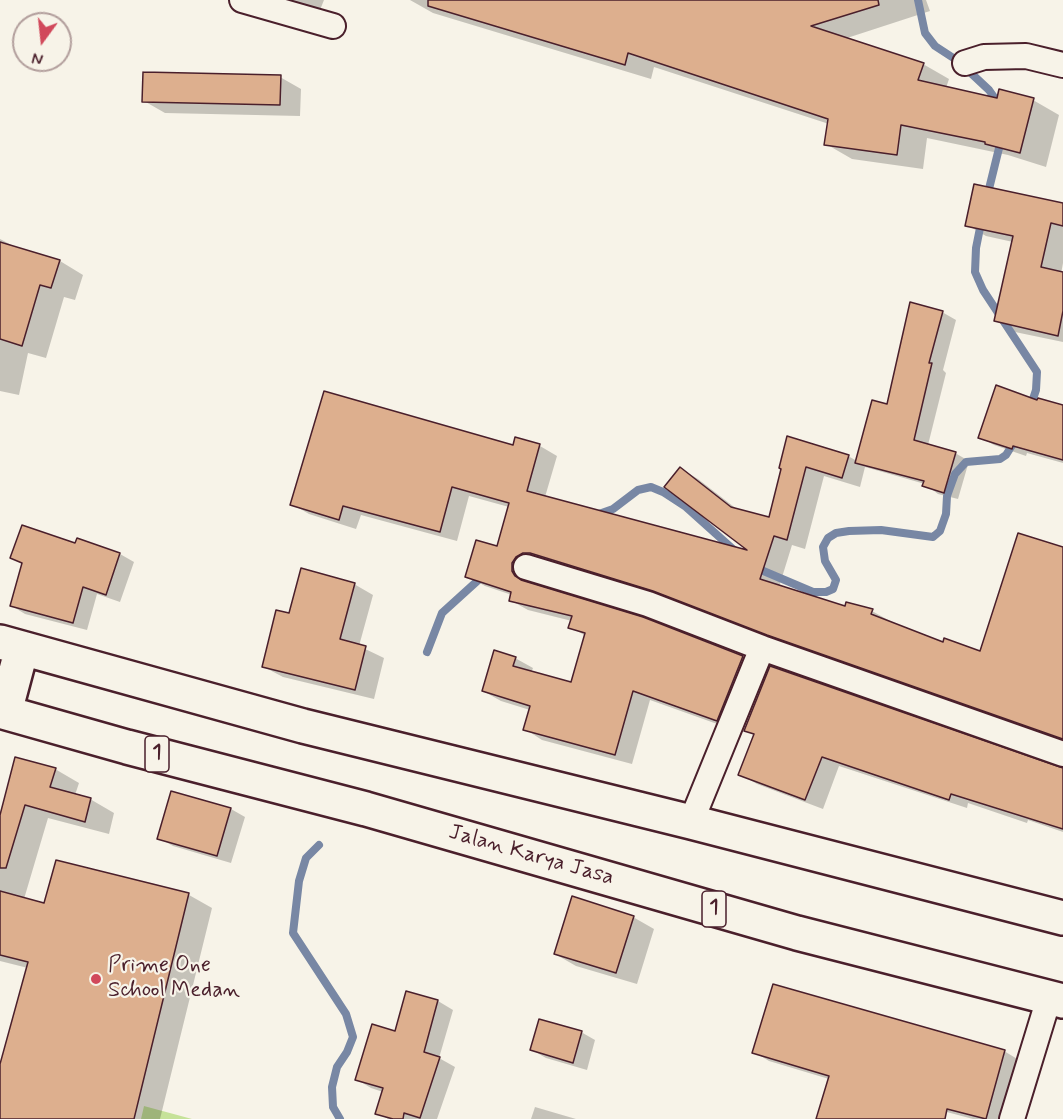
<!DOCTYPE html>
<html>
<head>
<meta charset="utf-8">
<style>
	body { margin:0 }
	#map { position:relative; width:1063px; height:1119px; overflow:hidden; background:#f7f3e8; font-family:Mynerve,sans-serif }
	canvas { display:block }
	.north { position:absolute; left:12px; top:12px; width:60px; height:60px; box-sizing:border-box; background:#f7f3e8; border:2px solid #b29e9c; border-radius:50%; rotate:195deg; font-size:16px; font-weight:700; line-height:24px; text-align:center; color:#4a1f2b }
	.north::after { content:''; display:block; margin:auto; width:21px; height:27px; background:#d1495b; clip-path:polygon(50% 0,100% 100%,50% 72%,0 100%) }
</style>
</head>
<body>
<div id="map">
<canvas width="1063" height="1119"></canvas>
<div class="north">N</div>
</div>
<script>
const g = document.querySelector('canvas').getContext('2d');
g.lineJoin = 'round';
function fill(path, color) { g.fillStyle = color; g.fill(path, 'evenodd'); }
const toPath = rows => new Path2D(rows.map(r => 'M' + r).join(''));
function strokePath(path, color, width, dash) { g.strokeStyle = color; g.lineWidth = width; g.lineCap = dash ? 'butt' : 'round'; g.setLineDash(dash || []); g.stroke(path); }
function drawText(font, color, halo, rows, align = 'center') {
  g.font = font + ' Mynerve,sans-serif'; g.lineWidth = 4.5; g.setLineDash([]); g.textBaseline = 'middle'; g.strokeStyle = halo; g.fillStyle = color; for (const [text, x, y, turn = 0] of rows) {
    g.save(); g.translate(x, y); g.rotate((+turn || 0) * Math.PI / 180); g.textAlign = isNaN(turn) ? turn : align; if (halo) g.strokeText(text, 0, 0); g.fillText(text, 0, 0); g.restore();
  }
}
const green = toPath([
	[144,1106,192,1119,141,1119]
]);
const shadow = toPath([
	[284,0,324,0,320,10],
	[410,0,926,0,930,11,844,39,923,64,949,79,946,88,998,100,1033,100,1059,115,1046,167,1008,155,927,138,923,169,852,159,826,144,829,124,654,67,651,79,433,13],
	[280,77,301,89,300,116,165,113,144,101],
	[1063,205,1063,263,1061,274,1063,274,1063,342,1015,332,996,321,1013,242,986,236,967,225],
	[0,239,21,250,60,261,83,275,75,300,64,297,46,358,28,353,19,395,0,391],
	[942,312,956,320,943,370,946,373,928,445,955,453,969,461,958,499,938,494,925,484,865,467,860,487,824,476,805,549,792,545,779,587,846,608,872,611,890,621,889,623,944,644,981,653,1063,549,1063,741,786,644,672,600,549,563,529,574,531,585,643,619,743,657,760,667,734,730,650,700,632,764,542,740,525,729,530,710,501,701,483,691,515,658,533,668,531,673,572,684,586,636,570,627,572,621,528,610,510,600,512,595,485,586,467,576,498,548,509,507,469,496,457,541,361,515,356,529,309,514,292,504,514,447,516,439,540,446,557,456,545,497,753,554,681,469,698,479,738,510,770,518,783,469,848,456,857,461],
	[1038,402,1063,407,1063,463,1027,453,1026,456,994,445,980,437],
	[78,540,120,554,134,562,120,602,97,594,87,630,25,614,12,606,23,564,12,558,76,545],
	[354,584,373,595,359,646,384,658,374,699,283,677,264,667,290,615],
	[745,730,1063,769,1063,832,1028,820,1027,823,968,803,967,808,839,766,823,809,757,784,740,774,755,736],
	[55,769,79,783,75,795,90,799,114,813,109,834,48,818,24,899,45,904,57,861,189,895,212,908,160,1119,0,1119,0,1070,28,968,0,961,0,821],
	[172,793,231,809,245,817,231,863,173,846,159,838],
	[633,917,654,929,637,984,576,966,555,954],
	[438,1001,453,1010,439,1058,455,1067,437,1119,388,1119,377,1113,383,1092,371,1088,356,1079,396,1033],
	[581,1032,595,1040,587,1070,546,1058,532,1050],
	[1004,1051,1019,1060,1003,1119,973,1119,913,1103,909,1119,818,1119,829,1079,769,1061,754,1052],
	[535,1107,576,1119,531,1119]
]);
const stream = toPath([
	[918,0,925,33,935,46,958,61,989,90,1001,107],
	[987,197,1002,136],
	[982,218,976,248,975,272,983,290,1037,372,1036,390,1030,408],
	[596,515,613,509,638,490,651,487,663,492,686,507,735,551],
	[754,567,813,592,826,592,833,589,836,580,825,561,823,547,828,538,836,533,849,531,881,530,933,537,940,531,946,514,947,496,955,474,966,462,1000,459,1006,455,1016,439],
	[427,652,442,613,485,574],
	[319,845,306,858,299,881,293,933,346,1014,353,1037,347,1052,337,1067,332,1087,333,1107,340,1119]
]);
const building = toPath([
	[428,0,878,0,879,5,811,26,924,63,918,80,997,98,999,89,1034,98,1020,153,985,144,985,142,901,125,897,155,824,145,828,119,628,53,625,65,428,6,428,0],
	[143,72,281,75,280,105,142,102,143,72],
	[974,184,1063,203,1063,226,1051,223,1041,267,1063,272,1063,311,1058,336,994,321,1013,236,965,226,974,184],
	[0,242,60,260,51,288,40,285,22,346,0,339,0,242],
	[910,302,943,311,929,363,932,363,914,440,956,452,944,493,922,486,924,481,855,463,872,400,887,404,910,302],
	[996,385,1037,400,1038,398,1063,405,1063,460,1013,446,1012,449,978,438,996,385],
	[324,391,513,445,515,437,540,444,527,491,747,550,664,487,680,467,731,507,769,517,781,469,779,468,787,436,849,455,842,478,806,467,787,540,774,536,760,579,845,606,846,602,873,609,871,614,943,642,944,638,980,651,1018,533,1063,547,1063,739,767,635,653,591,530,553,523,553,516,557,512,563,512,571,515,576,521,580,643,617,743,656,717,721,633,691,615,755,523,730,530,706,482,691,494,650,516,657,513,666,571,682,585,633,568,628,572,616,509,601,511,592,465,577,476,540,497,546,509,503,452,487,440,532,343,506,339,520,290,505,324,391],
	[22,525,75,543,77,538,120,553,106,595,83,587,73,623,10,606,22,563,10,558,22,525],
	[301,568,355,583,340,639,366,646,355,690,262,667,276,610,289,613,301,568],
	[770,666,1063,768,1063,829,951,794,949,800,822,757,805,800,738,775,754,734,744,731,770,666],
	[15,757,56,768,50,787,91,798,85,822,25,805,6,868,0,868,0,815,15,757],
	[171,791,231,808,217,856,157,839,171,791],
	[56,860,189,893,134,1119,0,1119,0,1064,28,962,0,955,0,891,44,903,56,860],
	[572,896,634,916,616,973,554,954,572,896],
	[773,984,1005,1050,986,1119,947,1109,945,1119,816,1119,829,1076,752,1053,773,984],
	[406,991,438,1000,424,1052,440,1057,420,1118,404,1113,403,1119,393,1119,375,1114,383,1088,355,1080,372,1024,395,1031,406,991],
	[539,1019,582,1031,573,1063,530,1050,539,1019]
]);
const street = toPath([
	[242,0,333,26],
	[965,63,984,57,1026,56,1063,65],
	[526,567,648,604,762,648],
	[691,822,762,648,1063,754],
	[1012,1119,1049,998]
]);
const highway = toPath([
	[0,642,303,726,691,822,1063,918],
	[0,711,127,747,366,809,797,933,1063,1001],
	[5,712,22,648]
]);
const markers = [
	[96,979,6,"#d1495b"]
];
const shields = [
	[157,754,24],
	[714,909,24]
];
const shieldNames = [
	["1",157,754],
	["1",714,909]
];
const streetNames = [
	["Jalan Karya Jasa",531,856,16]
];
const poiNames = [
	["Prime One",108,966],
	["School Medan",108,991]
];
fill(green, '#c6e299');
fill(shadow, '#0003');
strokePath(stream, '#7887a4', 8);
fill(building, '#ddaf8e');
strokePath(building, '#4a1f2b', 1.5);
strokePath(street, '#4a1f2b', 28);
strokePath(highway, '#4a1f2b', 38);
strokePath(street, '#f7f3e8', 24);
strokePath(highway, '#f7f3e8', 33);
for (const [x, y, r, color] of markers) { const dot = new Path2D(); dot.arc(x, y, r, 0, 2 * Math.PI); g.fillStyle = color; g.fill(dot); strokePath(dot, '#f7f3e8', 2); }
for (const [x, y, w] of shields) { const box = new Path2D(); box.roundRect(x - w / 2, y - 18, w, 36, 4.5); g.fillStyle = '#f7f3e8'; g.fill(box); strokePath(box, '#4a1f2b', 1.5); }
drawText('bold 21px', '#4a1f2b', null, shieldNames);
drawText('22px', '#4a1f2b', '#f7f3e8', streetNames);
drawText('22px', '#4a1f2b', '#f7f3e8', poiNames, 'left');
</script>
</body>
</html>
